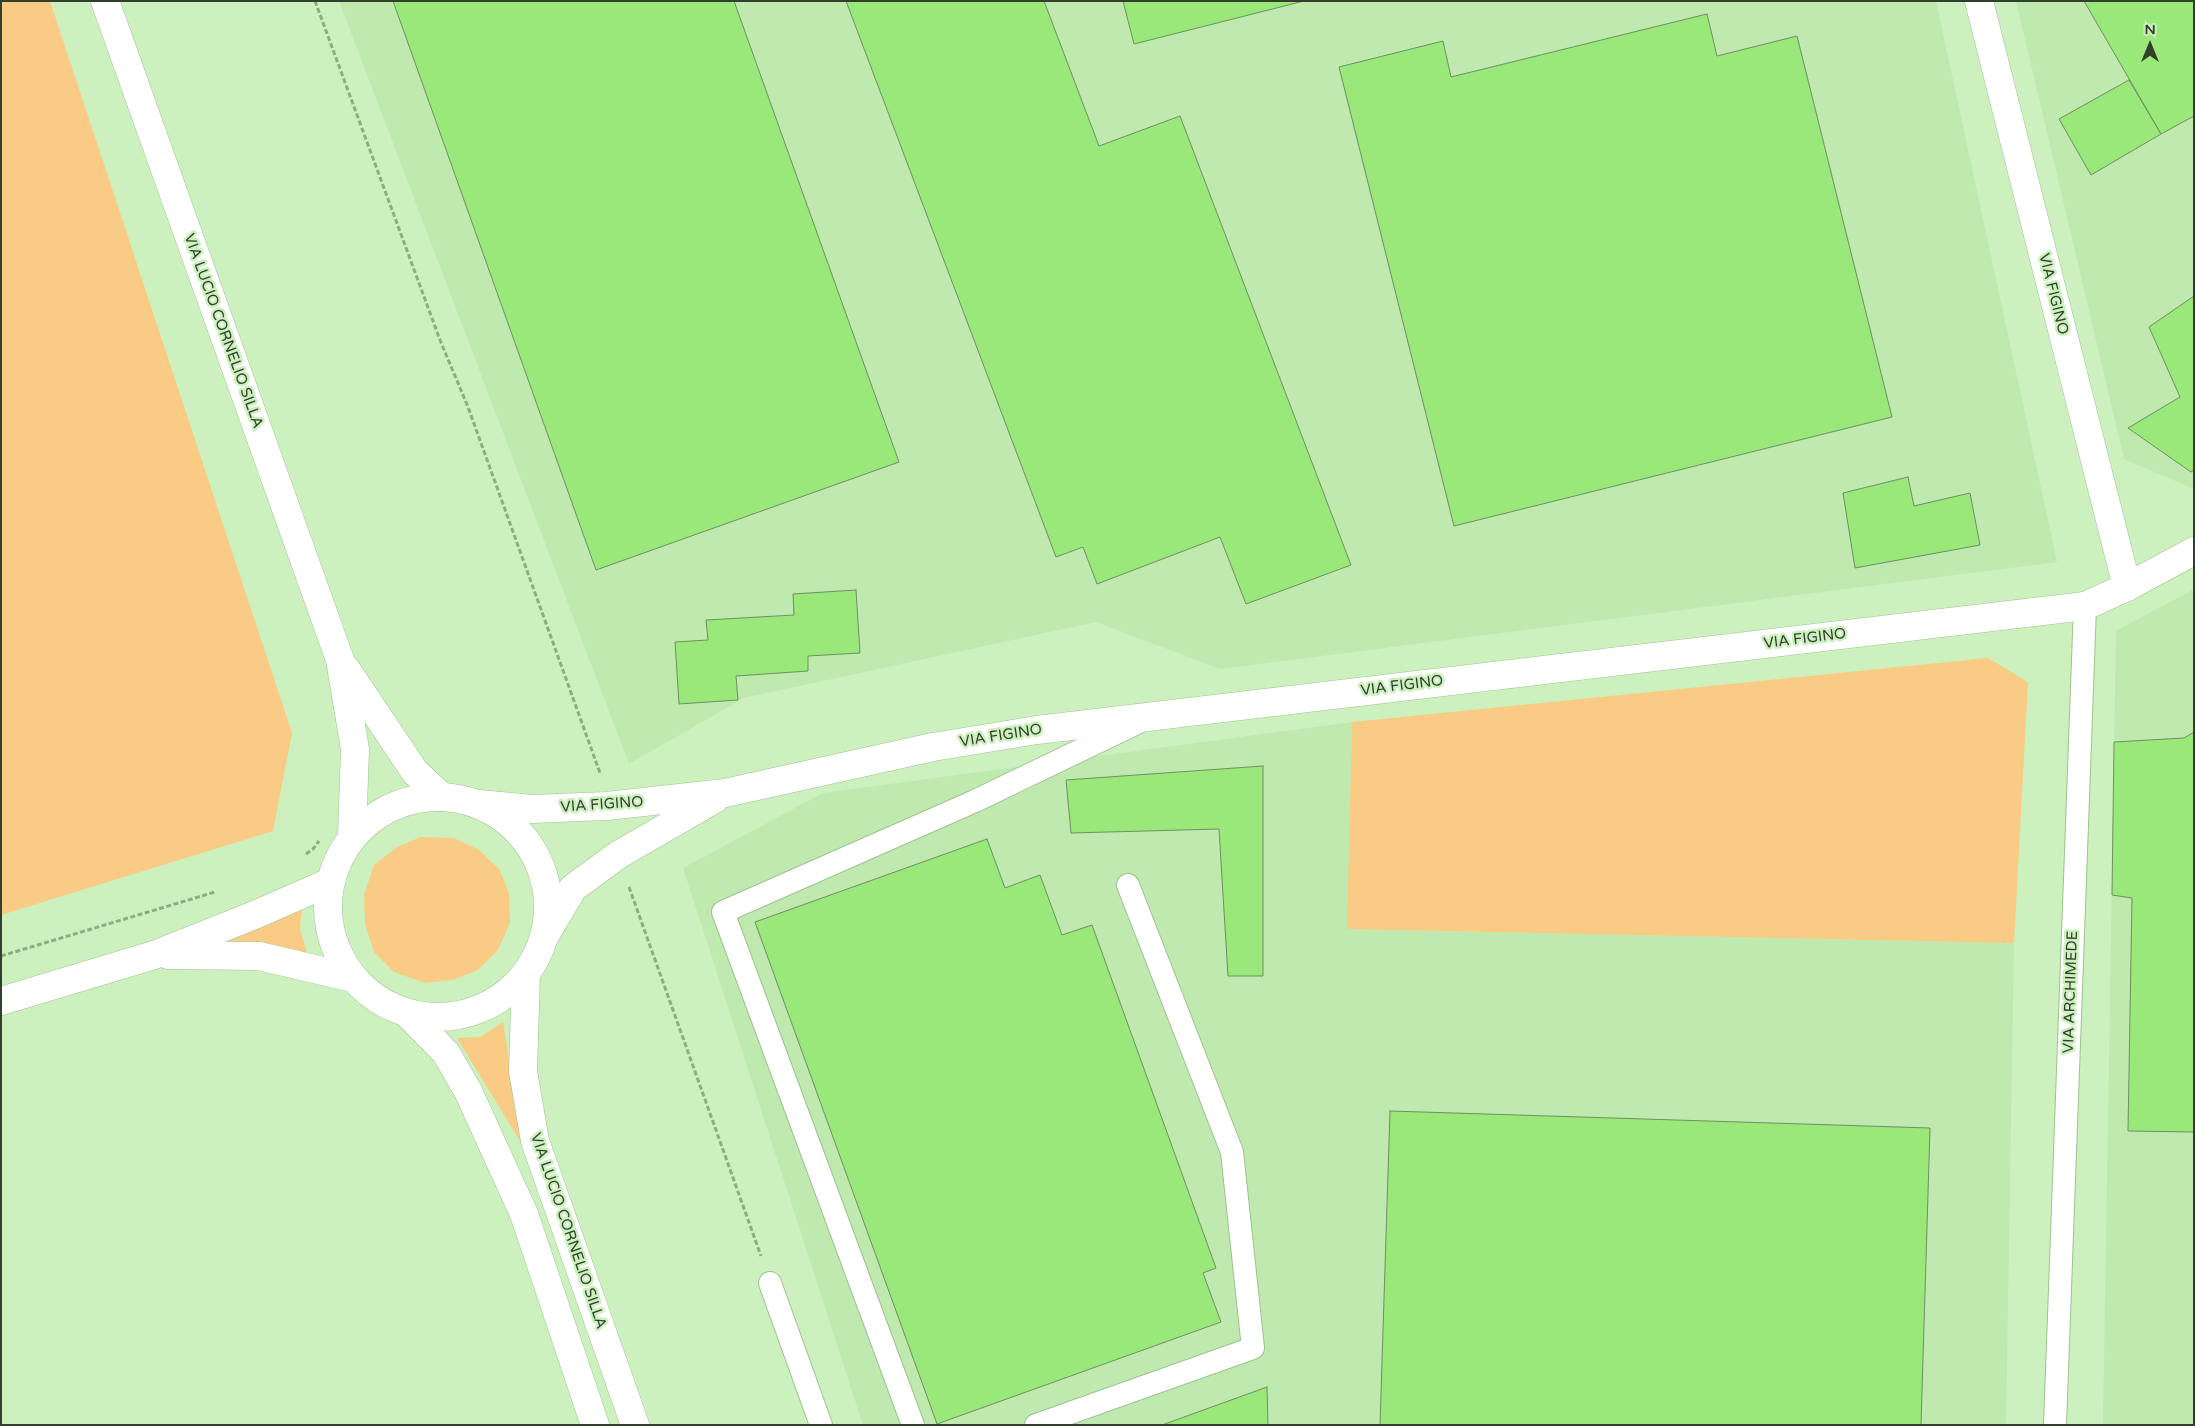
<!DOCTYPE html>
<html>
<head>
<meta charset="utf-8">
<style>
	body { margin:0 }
	#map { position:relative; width:2195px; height:1426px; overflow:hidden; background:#ccf1be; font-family:"Varela Round",sans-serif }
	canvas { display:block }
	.frame { position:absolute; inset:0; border:2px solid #31402c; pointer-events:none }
	.north { position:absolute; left:2125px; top:20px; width:50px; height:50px; -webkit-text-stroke:4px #ccf1be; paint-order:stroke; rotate:0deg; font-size:14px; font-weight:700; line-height:20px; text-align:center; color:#31402c }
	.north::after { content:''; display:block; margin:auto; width:18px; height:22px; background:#31402c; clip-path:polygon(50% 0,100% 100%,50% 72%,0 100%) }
</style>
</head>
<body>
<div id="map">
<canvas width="2195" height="1426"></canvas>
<div class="frame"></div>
<div class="north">N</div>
</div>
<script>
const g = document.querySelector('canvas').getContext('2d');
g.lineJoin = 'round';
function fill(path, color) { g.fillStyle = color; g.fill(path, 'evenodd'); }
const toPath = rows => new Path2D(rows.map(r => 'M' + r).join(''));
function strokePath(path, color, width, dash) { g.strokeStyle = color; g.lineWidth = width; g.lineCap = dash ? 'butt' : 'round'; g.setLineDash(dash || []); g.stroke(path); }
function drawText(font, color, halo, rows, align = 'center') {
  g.font = font + ' "Varela Round",sans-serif'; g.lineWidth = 5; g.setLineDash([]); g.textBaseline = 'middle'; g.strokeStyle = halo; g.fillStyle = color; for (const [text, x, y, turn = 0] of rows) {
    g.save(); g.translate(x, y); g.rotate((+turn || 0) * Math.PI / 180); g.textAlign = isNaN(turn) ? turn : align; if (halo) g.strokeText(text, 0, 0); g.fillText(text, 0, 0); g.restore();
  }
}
const built = toPath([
	[339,1,1936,1,2057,562,1220,669,1096,622,744,698,629,764],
	[2016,1,2194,1,2194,489,2124,459],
	[2194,589,2194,1425,2103,1425,2116,631],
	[1352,722,1348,929,2014,943,2006,1425,863,1425,683,868,823,793]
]);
const green = toPath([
	[1,1,50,1,292,733,273,831,1,915],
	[1988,658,2028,682,2014,943,1347,929,1352,722],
	[421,837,454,838,479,850,500,870,509,894,510,922,498,950,478,970,453,980,425,983,394,972,374,952,365,924,364,895,374,865,397,847],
	[302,906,300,929,307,953,208,942],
	[503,1022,523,1146,457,1038,480,1037]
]);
const building = toPath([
	[393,1,734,1,899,462,596,570,393,1],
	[846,1,1044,1,1099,146,1180,116,1351,565,1246,604,1220,537,1097,584,1083,547,1056,557,846,1],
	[1123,1,1304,1,1134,44,1123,1],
	[2084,1,2194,1,2194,116,2161,134,2084,1],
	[1707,14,1717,56,1797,36,1892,417,1454,526,1339,67,1443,41,1451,77,1707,14],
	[2129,80,2161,134,2091,175,2059,119,2129,80],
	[2194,296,2194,470,2191,472,2128,428,2180,397,2149,327,2194,296],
	[1908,477,1914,506,1970,493,1980,545,1855,568,1843,493,1908,477],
	[856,590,860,653,808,656,808,671,736,676,738,700,679,704,675,642,708,640,706,620,794,615,793,594,856,590],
	[2194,732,2194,1132,2128,1131,2132,898,2112,895,2114,742,2184,738,2194,732],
	[1263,766,1263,976,1228,976,1219,829,1071,833,1066,780,1263,766],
	[987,839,1005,888,1040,875,1062,935,1092,925,1216,1268,1203,1273,1221,1322,937,1424,755,922,987,839],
	[1390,1111,1930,1128,1921,1425,1380,1425,1390,1111],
	[1267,1387,1268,1425,1162,1425,1267,1387]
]);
const path = toPath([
	[315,1,440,340,468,407,600,773],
	[306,854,313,849,319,841],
	[629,887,761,1256],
	[1,956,215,892]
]);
const lane = toPath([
	[770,1283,821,1425],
	[913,1425,723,912,975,801,1139,722],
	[1036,1425,1253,1348,1232,1152,1128,885],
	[2055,1425,2085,606]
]);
const street = toPath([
	[105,1,340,660,355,749,352,836],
	[1979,1,2127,587],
	[346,669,415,772,442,797],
	[479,804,532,809,607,806,725,793,933,747,1037,730,2085,606],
	[544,937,573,888,618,855,715,799]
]);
const secondary = toPath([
	[2085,606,2127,587,2194,551],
	'328 907a110 110 0 1 1 220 0a110 110 0 1 1-220 0Z',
	[168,955,259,956,353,978],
	[526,973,523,1071,535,1141,635,1425],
	[1,1001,154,955,257,914,330,882],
	[406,1012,446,1053,468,1091,524,1214,595,1425]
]);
const streetNames = [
	["VIA FIGINO",2053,294,76],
	["VIA LUCIO CORNELIO SILLA",223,331,70],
	["VIA FIGINO",1805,639,-7],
	["VIA FIGINO",1402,686,-7],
	["VIA FIGINO",1001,736,-9],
	["VIA FIGINO",602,805,-4],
	["VIA ARCHIMEDE",2071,992,-88],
	["VIA LUCIO CORNELIO SILLA",568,1231,71]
];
fill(built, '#bfe9af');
fill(green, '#f9cb85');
fill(building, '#9ae77a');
strokePath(building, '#6e9061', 1);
strokePath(lane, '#9ec290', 24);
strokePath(street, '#9ec290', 29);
strokePath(secondary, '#9ec290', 29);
strokePath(path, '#8fab84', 3, [5, 2.5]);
strokePath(lane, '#fff', 22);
strokePath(street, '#fff', 28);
strokePath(secondary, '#fff', 28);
drawText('15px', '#31402c', '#ccf1be', streetNames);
</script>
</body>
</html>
